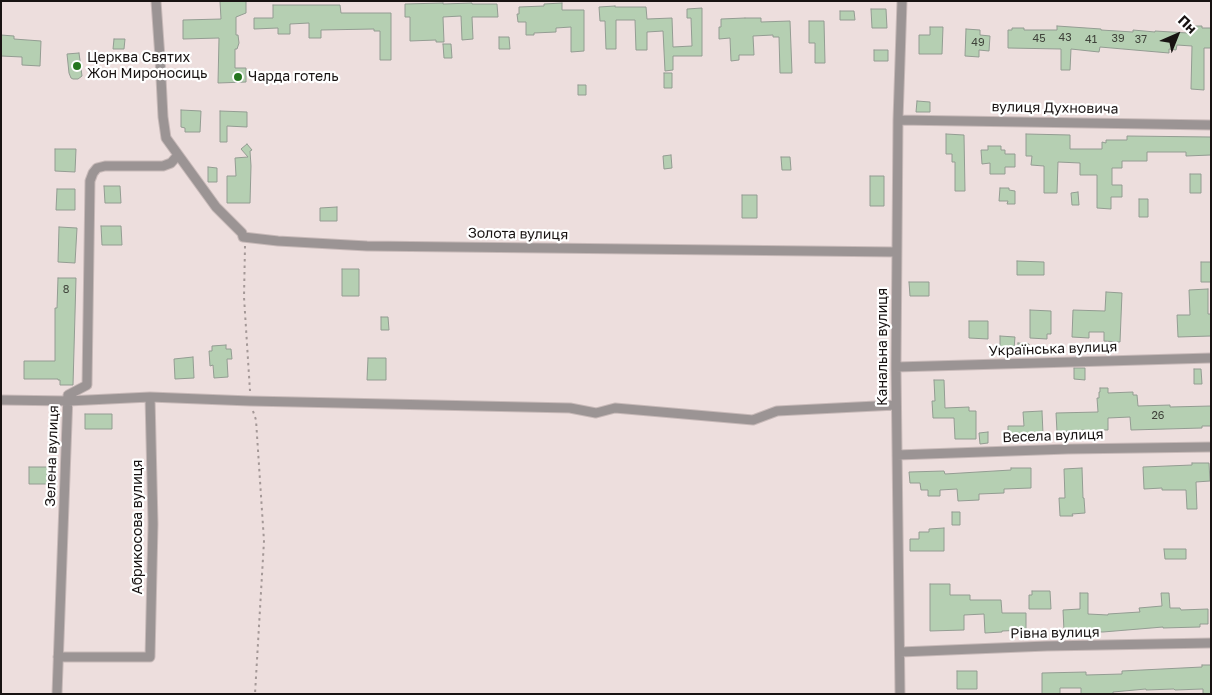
<!DOCTYPE html>
<html>
<head>
<meta charset="utf-8">
<style>
	body { margin:0 }
	#map { position:relative; width:1212px; height:695px; overflow:hidden; background:#eddedd; font-family:"Golos Text",sans-serif }
	canvas { display:block }
	.frame { position:absolute; inset:0; border:2px solid #181312; pointer-events:none }
	.north { position:absolute; left:1152px; top:10px; width:50px; height:50px; -webkit-text-stroke:4px #fff; paint-order:stroke; rotate:44deg; font-size:14px; font-weight:700; line-height:20px; text-align:center; color:#181312 }
	.north::after { content:''; display:block; margin:auto; width:18px; height:22px; background:#181312; clip-path:polygon(50% 0,100% 100%,50% 72%,0 100%) }
</style>
</head>
<body>
<div id="map">
<canvas width="1212" height="695"></canvas>
<div class="frame"></div>
<div class="north">Пн</div>
</div>
<script>
const g = document.querySelector('canvas').getContext('2d');
g.lineJoin = 'round';
function fill(path, color) { g.fillStyle = color; g.fill(path, 'evenodd'); }
const toPath = rows => new Path2D(rows.map(r => 'M' + r).join(''));
function strokePath(path, color, width, dash) { g.strokeStyle = color; g.lineWidth = width; g.lineCap = dash ? 'butt' : 'round'; g.setLineDash(dash || []); g.stroke(path); }
function drawText(font, color, halo, rows, align = 'center') {
  g.font = font + ' "Golos Text",sans-serif'; g.lineWidth = 4.5; g.setLineDash([]); g.textBaseline = 'middle'; g.strokeStyle = halo; g.fillStyle = color; for (const [text, x, y, turn = 0] of rows) {
    g.save(); g.translate(x, y); g.rotate((+turn || 0) * Math.PI / 180); g.textAlign = isNaN(turn) ? turn : align; if (halo) g.strokeText(text, 0, 0); g.fillText(text, 0, 0); g.restore();
  }
}
const building = toPath([
	[220,1,246,1,246,13,236,17,236,35,238,35,239,43,237,49,235,49,235,68,246,68,246,82,218,83,219,38,183,39,183,20,221,19,220,1],
	[443,3,443,4,472,3,472,4,497,4,498,17,472,17,473,39,462,40,461,16,443,17,444,42,436,42,436,40,410,41,410,17,405,17,405,4,443,3],
	[562,3,562,10,584,10,584,51,571,52,571,27,556,28,556,32,534,33,534,35,526,35,526,22,518,22,517,14,519,14,519,7,544,6,544,4,562,3],
	[273,5,340,5,341,13,391,13,391,60,380,60,380,31,374,31,374,29,321,30,321,38,309,38,309,23,290,24,290,34,278,34,278,28,254,29,254,18,273,18,273,5],
	[615,6,615,7,646,7,647,19,672,18,673,47,692,46,691,18,687,18,687,9,702,8,702,56,673,56,673,70,665,71,663,31,647,32,647,50,636,50,635,20,616,20,616,49,606,49,605,21,600,21,599,7,615,6],
	[871,9,886,9,887,28,872,28,871,9],
	[840,11,854,11,855,20,840,20,840,11],
	[745,18,761,18,761,22,790,21,792,73,780,73,779,37,773,37,773,35,753,36,754,55,739,55,739,60,731,61,730,38,719,39,719,27,721,27,721,19,745,18],
	[809,21,824,21,825,63,815,63,815,43,809,43,809,21],
	[1057,26,1101,29,1101,30,1133,32,1133,30,1155,32,1155,31,1188,33,1189,26,1202,26,1202,28,1211,28,1211,48,1204,48,1204,90,1191,89,1192,46,1177,45,1176,50,1169,49,1169,53,1100,47,1099,52,1071,49,1070,70,1061,70,1061,49,1008,48,1008,30,1012,30,1012,28,1024,28,1024,30,1057,30,1057,26],
	[930,27,943,27,942,54,919,54,919,35,930,35,930,27],
	[966,29,980,30,980,35,990,36,989,51,979,50,979,57,965,56,966,29],
	[1,35,14,36,14,39,41,41,40,66,22,65,22,57,1,56,1,35],
	[499,37,509,37,510,49,499,49,499,37],
	[114,39,125,39,124,49,113,49,114,39],
	[443,44,451,44,452,58,444,58,443,44],
	[874,50,888,50,888,61,874,61,874,50],
	[79,53,82,76,78,79,73,79,71,78,69,73,67,54,79,53],
	[664,73,672,73,672,88,664,88,664,73],
	[578,85,586,85,586,95,578,95,578,85],
	[917,101,930,102,930,112,916,112,917,101],
	[181,110,201,111,200,132,185,132,185,128,181,127,181,110],
	[220,111,247,112,247,127,227,126,227,142,220,142,220,111],
	[946,134,964,135,965,191,955,191,955,162,952,162,952,154,946,154,946,134],
	[1026,134,1070,135,1070,149,1102,149,1102,142,1106,143,1106,140,1127,140,1127,136,1211,137,1211,155,1186,156,1186,152,1147,152,1147,161,1122,161,1122,168,1112,168,1112,185,1122,185,1122,197,1111,197,1111,209,1097,208,1097,175,1080,175,1080,163,1058,162,1057,193,1044,193,1044,166,1031,165,1032,156,1026,156,1026,134],
	[247,144,252,150,250,151,251,166,250,203,227,203,227,176,236,176,235,158,248,157,241,149,247,144],
	[988,146,1001,146,1001,150,1005,150,1005,154,1015,154,1015,167,1005,167,1005,174,990,174,990,163,982,164,981,150,988,150,988,146],
	[55,149,76,149,75,172,55,171,55,149],
	[671,155,672,168,664,169,663,156,671,155],
	[781,157,790,157,791,170,782,170,781,157],
	[208,167,217,168,217,182,208,182,208,167],
	[1190,174,1201,174,1201,193,1190,193,1190,174],
	[870,176,884,176,884,206,870,206,870,176],
	[104,186,120,186,121,203,105,203,104,186],
	[1000,188,1009,188,1009,190,1015,191,1015,204,1007,204,1008,201,999,201,1000,188],
	[57,189,75,189,75,210,56,210,57,189],
	[1078,192,1079,205,1072,205,1071,193,1078,192],
	[742,195,757,195,757,218,742,218,742,195],
	[1139,199,1148,199,1148,217,1139,217,1139,199],
	[337,207,337,221,320,221,320,208,337,207],
	[101,226,121,226,122,245,102,245,101,226],
	[59,227,77,228,75,263,58,262,59,227],
	[1017,261,1044,262,1044,275,1017,275,1017,261],
	[1201,262,1211,262,1211,282,1201,282,1201,262],
	[342,269,359,269,359,296,342,296,342,269],
	[58,278,76,278,73,385,60,385,60,380,58,380,58,379,24,379,24,361,55,361,55,308,57,308,58,278],
	[909,282,929,282,929,296,910,296,909,282],
	[1208,289,1208,314,1211,314,1211,336,1178,337,1177,315,1190,315,1189,290,1208,289],
	[1106,292,1122,293,1120,342,1104,341,1104,332,1089,332,1089,338,1072,337,1073,310,1105,311,1106,292],
	[1030,310,1051,311,1051,334,1047,334,1047,339,1030,338,1030,310],
	[381,317,388,317,389,330,381,330,381,317],
	[969,321,988,321,988,339,969,338,969,321],
	[1000,336,1015,337,1014,349,1000,349,1000,336],
	[1018,343,1029,344,1029,355,1017,355,1018,343],
	[226,345,226,349,231,349,232,359,227,359,228,377,214,378,213,365,210,366,209,351,212,351,212,346,226,345],
	[193,357,194,378,175,379,174,359,193,357],
	[368,358,386,358,386,380,367,380,368,358],
	[1074,368,1085,368,1085,380,1074,379,1074,368],
	[1194,369,1201,369,1202,384,1194,384,1194,369],
	[934,380,944,380,945,408,969,407,969,411,976,411,976,439,955,439,954,418,933,418,932,401,935,401,934,380],
	[1100,388,1108,388,1108,393,1133,392,1133,395,1137,395,1138,406,1170,405,1170,407,1211,406,1211,426,1202,426,1202,428,1131,430,1130,417,1108,418,1108,430,1103,430,1103,432,1086,433,1086,430,1057,432,1056,413,1098,412,1097,398,1099,398,1099,392,1100,392,1100,388],
	[1042,411,1043,434,1018,435,1018,442,1008,442,1008,426,1024,426,1023,412,1042,411],
	[85,414,112,414,112,429,85,429,85,414],
	[988,432,988,443,980,444,979,433,988,432],
	[1192,463,1209,463,1210,481,1196,482,1197,509,1187,509,1186,490,1162,490,1162,488,1144,489,1143,467,1192,465,1192,463],
	[29,467,51,467,51,474,47,474,47,484,29,484,29,467],
	[1011,468,1031,468,1031,488,1004,489,1004,493,979,494,979,500,958,501,957,489,940,490,940,496,928,496,928,490,921,490,920,483,910,483,909,472,944,471,945,474,1011,470,1011,468],
	[1082,468,1083,498,1084,498,1085,513,1072,514,1073,516,1060,516,1059,498,1065,498,1064,469,1082,468],
	[952,512,960,512,960,525,952,525,952,512],
	[944,528,944,551,910,551,910,539,919,539,919,532,929,532,929,529,944,528],
	[1164,549,1186,549,1186,559,1165,559,1164,549],
	[930,584,950,584,950,595,970,595,970,600,1001,600,1002,613,1026,613,1026,630,1002,631,1002,632,985,633,984,614,964,615,964,630,930,631,930,584],
	[1032,591,1050,591,1051,609,1029,609,1029,595,1032,595,1032,591],
	[1080,593,1088,593,1088,614,1108,615,1108,614,1140,612,1139,608,1162,606,1161,593,1169,593,1170,608,1180,608,1181,610,1208,609,1208,624,1200,624,1200,627,1163,628,1163,627,1103,632,1064,631,1063,610,1080,609,1080,593],
	[1202,665,1211,665,1211,694,1203,694,1203,689,1175,690,1174,689,1146,690,1146,689,1113,692,1113,694,1081,694,1081,688,1060,688,1060,694,1042,694,1042,673,1086,672,1086,675,1122,674,1122,671,1202,667,1202,665],
	[957,671,977,671,977,689,957,689,957,671]
]);
const path = toPath([
	[245,246,244,297,250,391],
	[253,411,256,420,264,541,255,694]
]);
const minor = toPath([
	[156,1,160,58,163,117,166,138,216,207,242,233,243,237,278,241,367,246,897,252],
	[898,120,1211,125],
	[896,367,1211,358],
	[1,400,68,401,150,397,250,401,570,408,596,413,615,408,753,420,777,411,896,405],
	[897,455,1068,449,1211,447],
	[900,652,1047,646,1211,643],
	[58,657,150,657,153,524,150,397],
	[57,694,68,395,87,385,90,181,93,173,97,168,105,166,163,166,171,163,178,155],
	[900,694,896,367,898,120,902,1]
]);
const markers = [
	[77,66,5,"#25761f"],
	[238,77,5,"#25761f"]
];
const numberNames = [
	["43",1065,38],
	["45",1039,39],
	["39",1118,39],
	["41",1091,40],
	["37",1141,40],
	["49",978,43],
	["8",66,290],
	["26",1158,416]
];
const poiNames = [
	["Церква Святих",87,58],
	["Жон Мироносиць",87,74],
	["Чарда готель",248,77]
];
const streetNames = [
	["вулиця Духновича",1055,108,1],
	["Золота вулиця",518,234,1],
	["Канальна вулиця",883,347,-90],
	["Українська вулиця",1053,349,-2],
	["Весела вулиця",1053,436,-2],
	["Зелена вулиця",52,456,-88],
	["Абрикосова вулиця",138,527,-90],
	["Рівна вулиця",1055,633,-1]
];
fill(building, '#b5cfb2');
strokePath(building, '#939c92', 1);
strokePath(minor, '#c7b9b8', 11);
strokePath(path, '#a49897', 2, [2.5, 4]);
strokePath(minor, '#9b9494', 9);
for (const [x, y, r, color] of markers) { const dot = new Path2D(); dot.arc(x, y, r, 0, 2 * Math.PI); g.fillStyle = color; g.fill(dot); strokePath(dot, '#fff', 2); }
drawText('11px', '#3f423a', null, numberNames);
drawText('14px', '#181312', '#fff', poiNames, 'left');
drawText('14px', '#181312', '#fff', streetNames);
</script>
</body>
</html>
